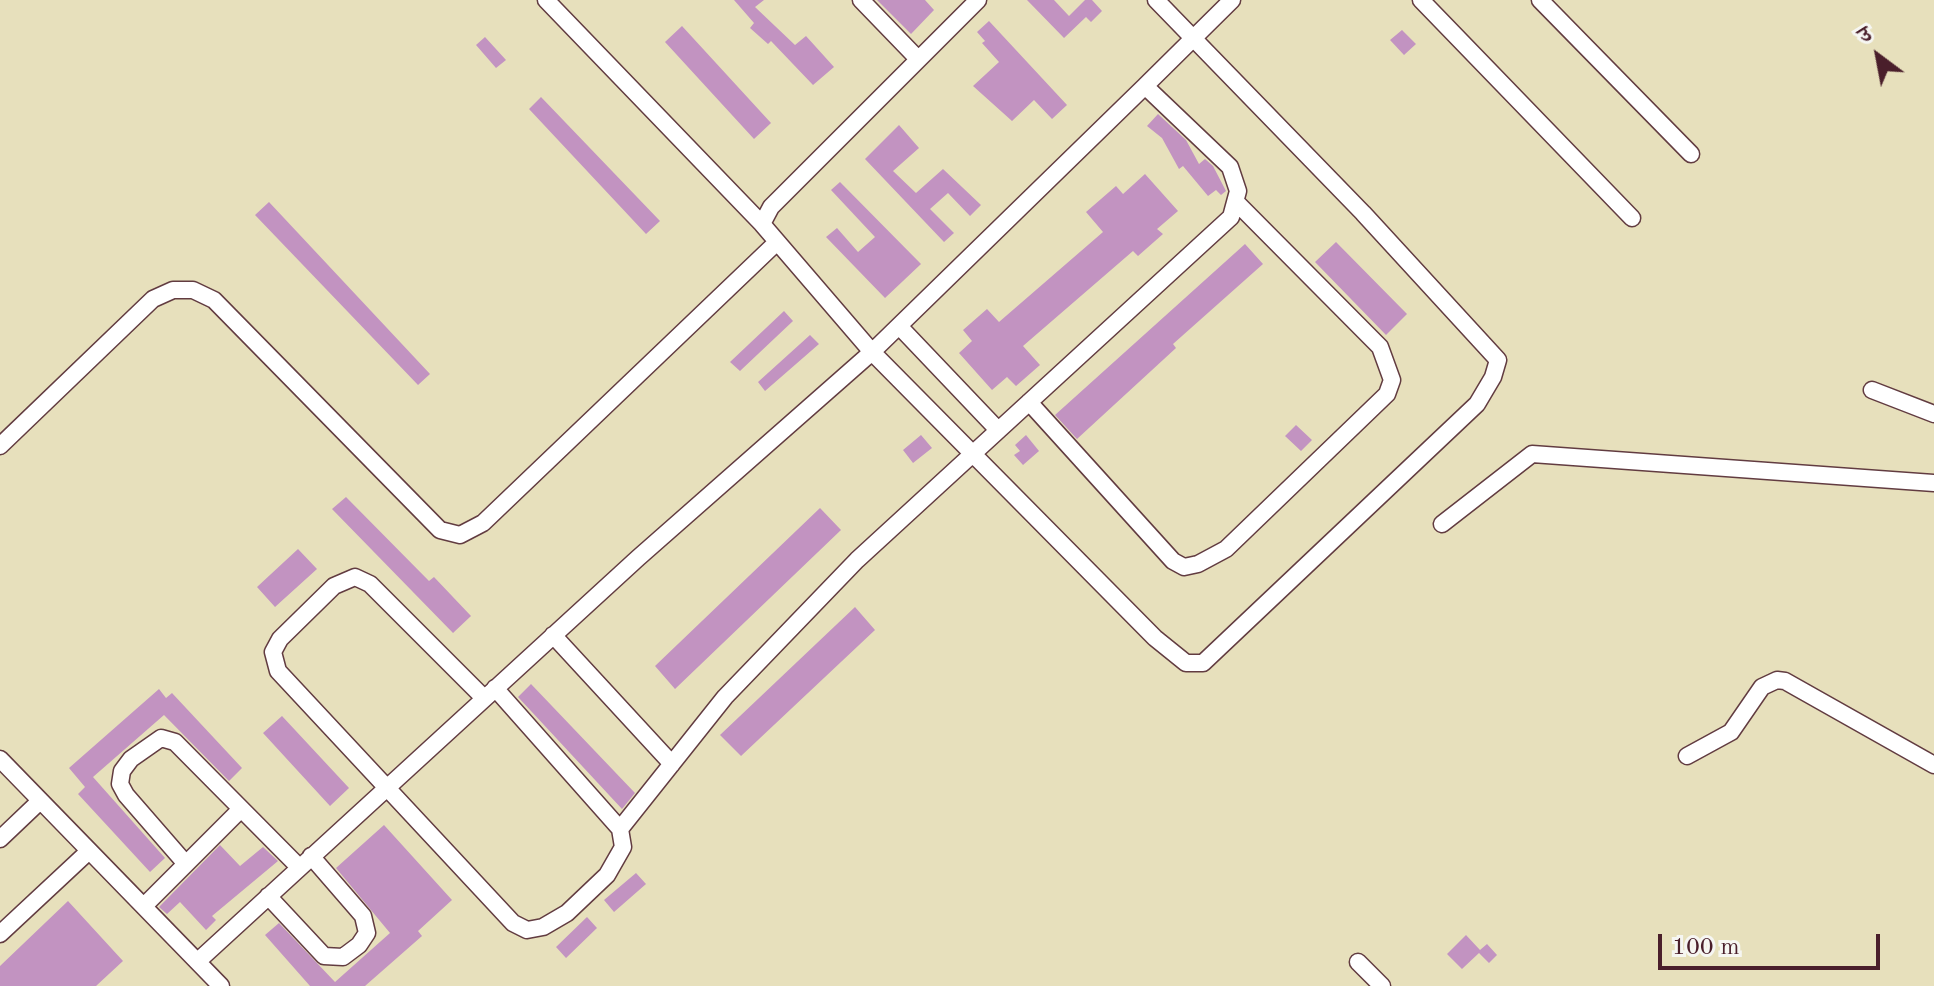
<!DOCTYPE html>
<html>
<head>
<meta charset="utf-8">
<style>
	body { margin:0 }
	#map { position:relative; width:1934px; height:986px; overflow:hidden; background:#e7e0bc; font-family:"Old Standard TT","Noto Serif Devanagari",serif }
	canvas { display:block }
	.north { position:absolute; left:1838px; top:16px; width:80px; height:80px; -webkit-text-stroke:6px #f6f6f2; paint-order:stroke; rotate:328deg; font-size:22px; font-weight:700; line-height:32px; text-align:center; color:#4a1f2b }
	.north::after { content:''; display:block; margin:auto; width:28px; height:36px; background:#4a1f2b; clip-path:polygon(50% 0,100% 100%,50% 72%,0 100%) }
	.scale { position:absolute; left:1658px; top:934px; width:222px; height:36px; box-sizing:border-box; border:4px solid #4a1f2b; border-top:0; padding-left:10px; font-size:24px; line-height:28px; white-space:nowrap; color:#4a1f2b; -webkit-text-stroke:6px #f6f6f2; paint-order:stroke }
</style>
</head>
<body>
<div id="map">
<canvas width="1934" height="986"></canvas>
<div class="north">उ</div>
<div class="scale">100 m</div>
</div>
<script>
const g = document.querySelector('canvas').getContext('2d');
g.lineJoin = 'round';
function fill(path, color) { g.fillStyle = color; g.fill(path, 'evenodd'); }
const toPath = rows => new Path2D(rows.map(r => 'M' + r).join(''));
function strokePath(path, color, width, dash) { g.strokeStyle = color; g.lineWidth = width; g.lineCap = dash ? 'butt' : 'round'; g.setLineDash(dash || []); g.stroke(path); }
const building = toPath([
	[734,0,764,0,755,7,795,45,806,36,834,67,813,85,771,41,768,44,750,28,754,23],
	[877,0,925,0,934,10,911,34],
	[1027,0,1054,0,1069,16,1085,0,1092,0,1102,11,1091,22,1086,17,1064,38],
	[989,21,1067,105,1052,119,1034,100,1012,121,973,86,999,62,982,43,985,41,977,32],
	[682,26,771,123,754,139,665,42],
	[1402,30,1416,44,1404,55,1390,40],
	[485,37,506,60,496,68,476,45],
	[541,97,660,221,646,234,529,109],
	[1158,114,1186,140,1199,164,1205,159,1213,166,1226,191,1221,195,1216,190,1208,196,1183,166,1179,169,1162,138,1147,126],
	[899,125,919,148,893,171,916,193,943,169,981,205,970,216,948,193,930,209,954,233,944,242,865,159],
	[1145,174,1178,211,1157,229,1163,234,1138,256,1133,251,1023,346,1040,365,1016,386,1007,377,992,390,959,353,972,341,963,330,987,309,999,322,1103,232,1086,212,1116,186,1123,194],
	[840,182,921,264,885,298,826,237,837,228,858,252,875,237,831,190],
	[269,202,430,374,418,385,255,215],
	[1336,242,1407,314,1386,335,1315,262],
	[1245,244,1263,264,1173,344,1176,348,1077,439,1055,415],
	[784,311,793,321,740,371,730,362],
	[810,335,819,344,765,391,758,382],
	[1296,425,1312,440,1301,451,1285,436],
	[921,435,932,448,913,463,903,450],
	[1026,435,1039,451,1023,465,1014,455,1020,451,1015,445],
	[346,497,429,581,434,577,471,616,453,633,332,509],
	[820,508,841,530,675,689,655,666],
	[298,549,317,569,275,607,257,587],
	[855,607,875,630,741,756,720,735],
	[531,684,635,793,622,809,518,697],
	[159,689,166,698,172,693,242,768,229,781,164,715,93,777,165,858,150,872,78,794,85,787,69,768],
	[282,716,349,788,330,806,263,733],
	[384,825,452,900,418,931,422,936,365,986,310,986,265,935,279,923,335,982,390,933,336,868],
	[220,845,240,866,263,847,278,861,212,916,216,920,206,930,180,902,167,914,159,907],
	[636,873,646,884,614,912,604,900],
	[68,901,123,961,96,986,0,986,0,966],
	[587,917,597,928,566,958,556,947],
	[1466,935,1480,950,1487,944,1497,955,1489,963,1479,953,1462,969,1447,954]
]);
const minor = toPath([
	[546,0,762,224,872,352,1155,638,1186,663,1203,663,1477,404,1493,377,1498,360,1363,213,1156,0],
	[861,0,918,59],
	[1421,0,1632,218],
	[1540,0,1691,154],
	[762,224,771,207,978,0],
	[899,326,998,430],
	[1872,390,1934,414],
	[1029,402,1173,561,1184,567,1198,564,1226,549,1387,394,1392,380,1380,347,1237,203],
	[0,446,153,299,173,290,193,290,214,300,440,530,460,535,483,523,776,243],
	[1442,524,1532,454,1934,483],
	[553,635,672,764],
	[484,698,370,584,355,577,334,586,280,639,273,652,278,671,513,923,527,930,543,927,567,913,607,875,623,847,620,829,495,688],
	[1687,756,1731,732,1762,687,1777,680,1785,681,1934,765],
	[0,759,221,986],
	[620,829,725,697,857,560,1231,217,1238,191,1230,167,1145,86,1232,0],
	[0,839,40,801],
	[186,864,126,795,120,784,122,771,131,759,161,738,175,742,299,867],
	[268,896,324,956,343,957,359,945,367,933,363,916,311,856],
	[144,906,241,809],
	[0,934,89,851],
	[198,961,638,558,872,352,1145,86],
	[1358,962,1382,986]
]);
fill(building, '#c293c1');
strokePath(minor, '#623c41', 19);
strokePath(minor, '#fff', 16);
</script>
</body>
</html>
